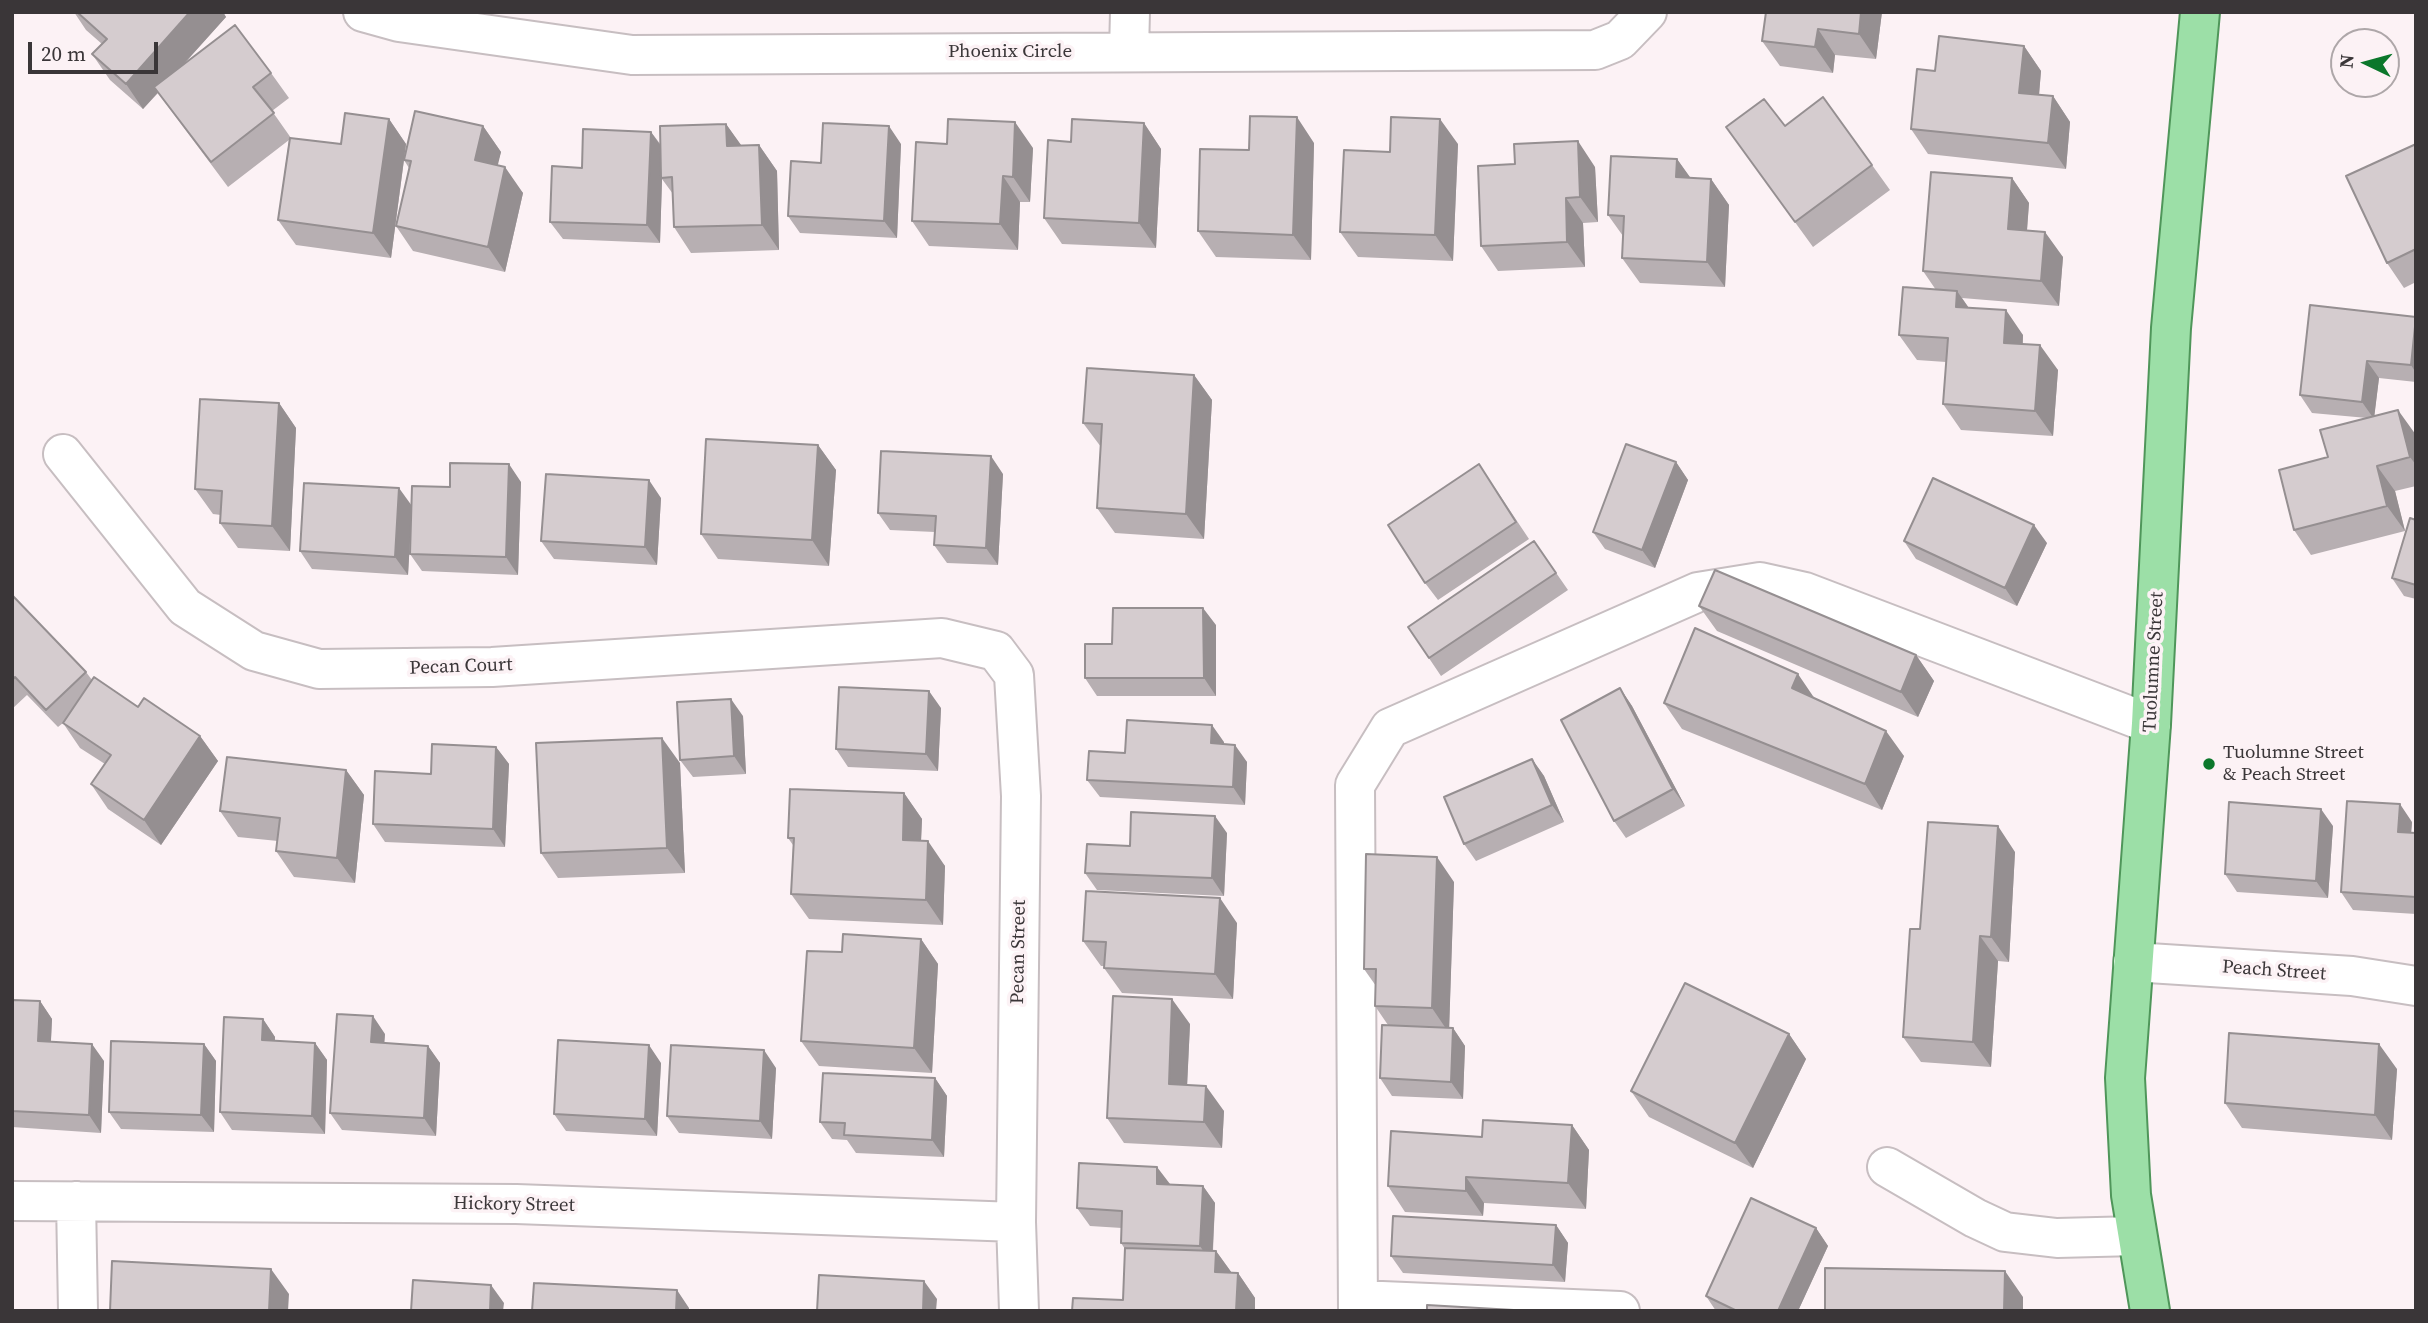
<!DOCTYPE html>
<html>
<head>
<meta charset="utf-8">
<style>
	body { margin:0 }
	#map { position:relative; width:2428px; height:1323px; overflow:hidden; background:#fcf2f5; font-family:"Source Serif 4",serif }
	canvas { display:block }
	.frame { position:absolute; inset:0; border:14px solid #3a3638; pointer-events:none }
	.north { position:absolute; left:2330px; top:28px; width:70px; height:70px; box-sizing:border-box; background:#fcf2f5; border:2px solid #aea7a9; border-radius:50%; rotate:275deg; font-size:19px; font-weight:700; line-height:28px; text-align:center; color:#3a3638 }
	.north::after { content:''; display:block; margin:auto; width:24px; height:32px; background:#0b772b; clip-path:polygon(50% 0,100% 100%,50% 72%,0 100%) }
	.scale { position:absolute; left:28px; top:42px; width:130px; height:32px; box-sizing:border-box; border:4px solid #3a3638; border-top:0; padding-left:9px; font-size:21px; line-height:24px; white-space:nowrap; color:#3a3638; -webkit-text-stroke:5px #fcf2f5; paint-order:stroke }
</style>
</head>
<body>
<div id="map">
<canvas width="2428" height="1323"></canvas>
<div class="frame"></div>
<div class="north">N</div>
<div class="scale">20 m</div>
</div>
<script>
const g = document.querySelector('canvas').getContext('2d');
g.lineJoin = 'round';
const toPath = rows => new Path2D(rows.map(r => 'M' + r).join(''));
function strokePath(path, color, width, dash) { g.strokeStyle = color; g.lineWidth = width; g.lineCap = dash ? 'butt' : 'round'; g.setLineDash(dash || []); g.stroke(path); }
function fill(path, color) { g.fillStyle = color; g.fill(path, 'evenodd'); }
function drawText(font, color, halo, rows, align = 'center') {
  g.font = font + ' "Source Serif 4",serif'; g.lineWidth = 7; g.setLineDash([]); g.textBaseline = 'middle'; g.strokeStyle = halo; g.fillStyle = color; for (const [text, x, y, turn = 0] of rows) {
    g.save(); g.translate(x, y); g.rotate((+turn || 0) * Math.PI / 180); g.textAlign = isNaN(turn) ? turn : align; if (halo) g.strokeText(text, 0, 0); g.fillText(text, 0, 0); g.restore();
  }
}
const minor = toPath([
	[363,12,399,22,632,55,1595,50,1620,40,1647,12],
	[1129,51,1130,12],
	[63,454,185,607,254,651,319,669,492,667,942,638,996,651,1014,675,1021,796,1016,1222,1019,1311],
	[2133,962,2352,976,2416,986],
	[1887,1167,1975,1218,2005,1232,2057,1238,2137,1236],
	[12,1201,516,1204,1016,1222],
	[76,1201,78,1311],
	[1358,1300,1620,1311],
	[1358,1311,1355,785,1390,728,1698,592,1760,582,1805,592,2151,724]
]);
const major = toPath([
	[2150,1311,2131,1195,2125,1078,2151,724,2171,328,2200,12]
]);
const wall = toPath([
	[74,12,223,12,226,17,184,64,271,73,289,98,272,111,291,138,341,144,389,119,406,144,405,156,483,126,501,152,497,165,523,193,505,272,413,251,396,226,409,168,404,160,391,258,296,245,278,220,289,140,228,187,158,93,143,109,110,80,92,54,102,44,86,30],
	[1882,12,1876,59,1835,55,1833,73,1780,66,1762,41],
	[2030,12,2055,12,2054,14],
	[2024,46,2041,71,2039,95,2053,96,2070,122,2066,169,1928,154,1911,129,1935,71],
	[1144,123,1161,149,1156,248,1062,244,1044,218,1071,142],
	[726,124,741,146,759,145,777,171,779,250,691,253,674,227,673,194,662,179,660,243,563,239,550,222,582,168,651,132,661,145],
	[1785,126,1872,165,1890,190,1813,247,1744,152],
	[1314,143,1311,260,1216,257,1198,231,1249,150],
	[901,144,897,238,800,233,788,216,821,163],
	[1458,144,1453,261,1358,257,1340,232],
	[2416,144,2416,282,2404,288,2387,263],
	[1033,148,1030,202,1020,202,1018,250,929,246,912,221],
	[1677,159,1690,178,1711,179,1729,205,1725,287,1640,283,1622,258,1623,236,1608,215],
	[1595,167,1598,222,1583,223,1585,267,1498,271,1481,246],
	[2012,178,2029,203,2027,231,2063,257,2059,306,1962,298,1969,308,2023,335,2023,344,2058,370,2053,436,1961,430,1943,404,1946,362,1917,360,1899,335,1936,290,1923,271],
	[2416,317,2416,382,2379,378,2374,417,2416,435,2416,486,2395,491,2405,531,2311,555,2294,530,2367,418,2312,413,2300,395],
	[1194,375,1212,400,1204,539,1115,533,1097,508,1101,447,1083,423],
	[279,403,296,428,290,551,238,548,220,523,221,515,213,514,195,489],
	[818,445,836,470,829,566,718,559,701,534],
	[1676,462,1688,480,1655,568,1605,549,1593,532],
	[1003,474,998,565,947,563,934,545,935,532,890,530,878,513],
	[521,482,518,575,422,571,410,554,411,521,408,575,312,569,300,551,411,505],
	[1491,482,1529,539,1438,600,1425,583],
	[661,498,657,565,554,559,541,541],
	[2416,520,2416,599,2404,596,2392,578],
	[1534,541,1568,590,1441,676,1408,627],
	[1904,541,2047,543,2017,606,1916,559],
	[12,595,86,672,92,680,138,707,200,736,218,761,161,845,108,809,91,784,105,764,80,748,63,723,58,727,27,695,12,709],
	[1699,606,1916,655,1934,681,1918,717,1717,631],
	[1216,625,1216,696,1097,696,1085,678,1112,644],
	[1620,688,1632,706,1685,806,1626,838,1614,821],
	[1814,698,1904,756,1882,810,1682,729,1664,703],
	[941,708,938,771,848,767,836,749],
	[743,716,746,774,693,777,680,760],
	[1224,742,1224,744,1247,762,1245,805,1100,797,1087,780,1125,753],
	[496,747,509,764,505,847,385,842,373,824,431,774],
	[1532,759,1544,776,1564,822,1476,861,1464,844],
	[680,763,685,873,558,878,541,853],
	[346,770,364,795,355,883,294,877,276,851,278,841,238,837,220,811],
	[904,793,922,819,921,840,945,866,943,925,809,919,791,894,793,845,788,838],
	[2412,822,2411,832,2416,833,2416,914,2353,910,2341,892],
	[2333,826,2328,898,2237,892,2225,874],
	[1227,833,1224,896,1097,890,1085,873,1130,846],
	[2015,852,2009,962,1998,961,1991,1067,1921,1062,1903,1037,1920,929],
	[1454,882,1449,1028,1453,1028,1465,1046,1463,1099,1392,1096,1380,1078,1388,1025,1375,1006,1376,986,1364,969],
	[1237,923,1233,999,1122,993,1104,968,1104,966,1101,966,1083,941],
	[921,939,938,964,932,1073,819,1066,801,1041,842,952],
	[12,1000,40,1001,52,1019,51,1041,104,1061,101,1133,12,1127],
	[263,1019,275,1037,275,1041,315,1043,327,1060,325,1134,232,1130,220,1112],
	[1190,1024,1187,1085,1224,1111,1222,1148,1124,1143,1107,1118],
	[385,1034,384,1043,428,1046,440,1063,436,1136,342,1130,330,1113],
	[1789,1034,1806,1059,1753,1168,1649,1117,1631,1091],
	[204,1044,216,1061,214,1132,121,1129,109,1112],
	[661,1063,657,1136,566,1131,554,1114],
	[776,1068,772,1139,679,1133,667,1116],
	[2397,1069,2392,1140,2242,1128,2225,1103],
	[935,1078,947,1096,944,1157,856,1153,847,1140,832,1139,820,1122],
	[1572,1125,1589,1150,1586,1209,1484,1203,1483,1216,1405,1212,1388,1186,1482,1137],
	[1170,1184,1203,1186,1215,1203,1213,1251,1216,1251,1232,1273,1238,1273,1255,1298,1255,1311,1072,1311,1123,1300,1125,1249,1121,1243,1122,1228,1090,1226,1077,1208],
	[1556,1225,1568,1243,1565,1282,1403,1273,1391,1256],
	[1816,1228,1828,1246,1798,1311,1716,1311,1706,1296]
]);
const shadedWall = toPath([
	[190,12,223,12,226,17,143,109,126,84],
	[1861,12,1882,12,1876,59,1859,34],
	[1818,29,1835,55,1833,73,1815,47],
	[2024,46,2041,71,2037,118,2019,93],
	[2053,96,2070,122,2066,169,2048,143],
	[1297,117,1314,143,1311,260,1293,235],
	[389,119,406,144,391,258,373,233],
	[1440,119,1458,144,1453,261,1435,235],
	[1015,122,1033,148,1030,202,1013,177],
	[1144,123,1161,149,1156,248,1139,223],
	[726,124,744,149,727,146],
	[483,126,501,152,493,185,475,160],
	[889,126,901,144,897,238,884,221],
	[651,132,663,149,660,243,647,225],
	[1578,141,1595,167,1598,222,1580,197],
	[759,145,777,171,779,250,762,225],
	[1677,159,1695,184,1676,177],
	[505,167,523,193,505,272,488,247],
	[1003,176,1020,202,1018,250,1000,224],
	[2012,178,2029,203,2025,255,2008,229],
	[1711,179,1729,205,1725,287,1707,262],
	[1566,198,1583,223,1585,267,1567,242],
	[2045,232,2063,257,2059,306,2041,281],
	[1957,291,1975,317,1956,307],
	[2006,310,2023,335,2021,368,2004,343],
	[2416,317,2416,373,2411,365],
	[2040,345,2058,370,2053,436,2035,411],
	[2367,361,2379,378,2374,419,2362,402],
	[1194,375,1212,400,1204,539,1186,514],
	[279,403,296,428,290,551,272,526],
	[2398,410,2416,435,2416,465,2410,457],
	[818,445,836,470,829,566,812,540],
	[991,456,1003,474,998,565,986,548],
	[1676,462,1688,480,1655,568,1642,550],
	[509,464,521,482,518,575,506,557],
	[2377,466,2395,491,2405,531,2387,506],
	[649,480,661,498,657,565,645,547],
	[399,488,412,506,408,575,395,557],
	[2034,525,2047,543,2017,606,2005,588],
	[1203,608,1216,625,1216,696,1204,678],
	[1916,655,1934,681,1918,717,1901,692],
	[1798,674,1815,699,1792,688],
	[1620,688,1632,706,1685,806,1673,789],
	[929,691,941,708,938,771,926,754],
	[731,699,743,716,746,774,734,756],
	[1212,725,1224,742,1223,761,1211,743],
	[1886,731,1904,756,1882,810,1865,784],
	[200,736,218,761,161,845,144,820],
	[662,738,680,763,685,873,667,848],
	[1235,745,1247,762,1245,805,1233,787],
	[496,747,509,764,505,847,493,829],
	[1532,759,1544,776,1564,822,1552,805],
	[346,770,364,795,355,883,337,858],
	[904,793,922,819,920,865,903,840],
	[2400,804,2412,822,2410,849,2398,832],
	[2321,809,2333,826,2328,898,2316,881],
	[1215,816,1227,833,1224,896,1212,878],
	[1998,826,2015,852,2009,962,1991,937],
	[928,841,945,866,943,925,926,900],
	[1437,857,1454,882,1449,1033,1432,1008],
	[1220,898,1237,923,1233,999,1215,974],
	[1980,936,1998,961,1991,1067,1973,1042],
	[921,939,938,964,932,1073,914,1048],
	[1172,999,1190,1024,1186,1109,1169,1084],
	[40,1001,52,1019,50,1058,38,1041],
	[373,1016,385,1034,383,1060,371,1042],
	[263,1019,275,1037,274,1058,262,1040],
	[1453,1028,1465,1046,1463,1099,1451,1082],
	[1789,1034,1806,1059,1753,1168,1735,1143],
	[315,1043,327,1060,325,1134,312,1116],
	[92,1044,104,1061,101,1133,89,1115],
	[204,1044,216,1061,214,1132,201,1115],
	[2379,1044,2397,1069,2392,1140,2375,1115],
	[649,1045,661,1063,657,1136,645,1119],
	[428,1046,440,1063,436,1136,424,1118],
	[764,1050,776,1068,772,1139,760,1121],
	[935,1078,947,1096,944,1157,932,1140],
	[1206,1086,1224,1111,1222,1148,1204,1122],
	[1572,1125,1589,1150,1586,1209,1568,1183],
	[1157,1167,1170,1184,1157,1184],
	[1466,1177,1484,1203,1483,1216,1466,1191],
	[1203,1186,1215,1203,1212,1264,1200,1246],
	[1556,1225,1568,1243,1565,1282,1553,1265],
	[1816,1228,1828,1246,1798,1311,1778,1311],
	[1216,1251,1234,1276,1215,1272],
	[271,1269,289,1294,288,1311,269,1311],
	[2005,1271,2023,1297,2023,1311,2004,1311],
	[1238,1273,1255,1298,1255,1311,1236,1311],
	[924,1281,937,1299,936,1311,923,1311],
	[491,1285,504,1303,503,1311,490,1311],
	[677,1290,689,1308,689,1311,676,1311]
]);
const building = toPath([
	[77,12,190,12,126,84,92,54,107,39,77,12],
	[1766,12,1861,12,1859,34,1818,29,1815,47,1762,41,1766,12],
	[235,25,271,73,253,87,274,113,211,162,154,87,235,25],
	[1939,36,2024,46,2019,93,2053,96,2048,143,1911,129,1917,69,1935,71,1939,36],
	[1823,97,1872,165,1795,222,1726,127,1764,99,1785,126,1823,97],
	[415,111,483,126,475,160,505,167,488,247,396,226,411,161,404,160,415,111],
	[345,113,389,119,373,233,278,220,290,138,341,144,345,113],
	[1250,116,1297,117,1293,235,1198,231,1200,149,1249,150,1250,116],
	[1391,117,1440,119,1435,235,1340,232,1344,150,1390,152,1391,117],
	[948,119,1015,122,1013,177,1003,176,1000,224,912,221,916,142,947,144,948,119],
	[1072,119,1144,123,1139,223,1044,218,1048,140,1071,142,1072,119],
	[823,123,889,126,884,221,788,216,791,161,821,163,823,123],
	[726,124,727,146,759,145,762,225,674,227,672,177,661,178,660,126,726,124],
	[583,129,651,132,647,225,550,222,552,166,582,168,583,129],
	[1578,141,1580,197,1566,198,1567,242,1481,246,1478,166,1515,164,1514,144,1578,141],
	[2416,144,2416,249,2387,263,2346,176,2416,144],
	[1611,156,1677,159,1676,177,1711,179,1707,262,1622,258,1624,216,1608,215,1611,156],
	[1931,172,2012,178,2008,229,2045,232,2041,281,1923,271,1931,172],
	[1903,287,1957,291,1956,307,2006,310,2004,343,2040,345,2035,411,1943,404,1948,338,1899,335,1903,287],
	[2310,305,2416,317,2411,365,2367,361,2362,402,2300,395,2310,305],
	[1087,368,1194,375,1186,514,1097,508,1102,424,1083,423,1087,368],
	[200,399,279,403,272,526,220,523,222,491,195,489,200,399],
	[2398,410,2410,457,2377,466,2387,506,2294,530,2279,470,2328,457,2320,430,2398,410],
	[706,439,818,445,812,540,701,534,706,439],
	[1626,444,1676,462,1642,550,1593,532,1626,444],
	[881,451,991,456,986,548,934,545,936,516,878,513,881,451],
	[450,463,509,464,506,557,410,554,412,486,450,487,450,463],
	[1479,464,1516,522,1425,583,1388,525,1479,464],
	[546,474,649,480,645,547,541,541,546,474],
	[1933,478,2034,525,2005,588,1904,541,1933,478],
	[304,483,399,488,395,557,300,551,304,483],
	[2410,518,2416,520,2416,585,2392,578,2410,518],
	[1534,541,1556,573,1429,658,1408,627,1534,541],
	[1715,570,1916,655,1901,692,1699,606,1715,570],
	[12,595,86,672,46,710,15,677,12,680,12,595],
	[1113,608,1203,608,1204,678,1085,678,1085,644,1112,644,1113,608],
	[1695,628,1798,674,1792,688,1886,731,1865,784,1664,703,1695,628],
	[94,677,138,707,144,698,200,736,144,820,91,784,111,755,63,723,94,677],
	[839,687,929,691,926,754,836,749,839,687],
	[1620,688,1673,789,1614,821,1561,720,1620,688],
	[731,699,734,756,680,760,677,702,731,699],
	[1127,720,1212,725,1211,743,1235,745,1233,787,1087,780,1089,751,1125,753,1127,720],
	[662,738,667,848,541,853,536,743,662,738],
	[432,744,496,747,493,829,373,824,375,771,431,774,432,744],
	[227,757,346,770,337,858,276,851,280,818,220,811,227,757],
	[1532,759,1552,805,1464,844,1444,797,1532,759],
	[790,789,904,793,903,840,928,841,926,900,791,894,794,838,788,838,790,789],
	[2347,801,2400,804,2398,832,2416,833,2416,897,2341,892,2347,801],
	[2229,802,2321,809,2316,881,2225,874,2229,802],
	[1131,812,1215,816,1212,878,1085,873,1087,844,1130,846,1131,812],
	[1928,822,1998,826,1991,937,1980,936,1973,1042,1903,1037,1910,929,1920,929,1928,822],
	[1366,854,1437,857,1432,1008,1375,1006,1376,969,1364,969,1366,854],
	[1086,891,1220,898,1215,974,1104,968,1106,942,1083,941,1086,891],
	[843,934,921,939,914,1048,801,1041,807,951,842,952,843,934],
	[1685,983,1789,1034,1735,1143,1631,1091,1685,983],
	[1113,996,1172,999,1169,1084,1206,1086,1204,1122,1107,1118,1113,996],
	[12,1000,40,1001,38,1041,92,1044,89,1115,12,1111,12,1000],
	[337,1014,373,1016,371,1042,428,1046,424,1118,330,1113,337,1014],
	[224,1017,263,1019,262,1040,315,1043,312,1116,220,1112,224,1017],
	[1382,1025,1453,1028,1451,1082,1380,1078,1382,1025],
	[2229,1033,2379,1044,2375,1115,2225,1103,2229,1033],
	[558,1040,649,1045,645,1119,554,1114,558,1040],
	[111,1041,204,1044,201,1115,109,1112,111,1041],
	[671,1045,764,1050,760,1121,667,1116,671,1045],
	[823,1073,935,1078,932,1140,844,1135,845,1123,820,1122,823,1073],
	[1483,1120,1572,1125,1568,1183,1466,1177,1466,1191,1388,1186,1391,1131,1482,1137,1483,1120],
	[1079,1163,1157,1167,1157,1184,1203,1186,1200,1246,1121,1243,1122,1211,1077,1208,1079,1163],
	[1751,1198,1816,1228,1778,1311,1737,1311,1706,1296,1751,1198],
	[1393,1216,1556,1225,1553,1265,1391,1256,1393,1216],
	[1125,1248,1216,1251,1215,1272,1238,1273,1236,1311,1072,1311,1073,1298,1123,1300,1125,1248],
	[112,1261,271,1269,269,1311,110,1311,112,1261],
	[1825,1268,2005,1271,2004,1311,1825,1311,1825,1268],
	[819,1275,924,1281,923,1311,817,1311,819,1275],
	[413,1280,491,1285,490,1311,411,1311,413,1280],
	[534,1283,677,1290,676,1311,532,1311,534,1283],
	[1427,1305,1531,1311,1427,1311,1427,1305]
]);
const markers = [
	[2209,764,7,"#0b772b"]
];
const streetNames = [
	["Phoenix Circle",1010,52],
	["Tuolumne Street",2154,662,-87],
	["Pecan Court",461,667,-2],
	["Pecan Street",1019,952,-89],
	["Peach Street",2274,971,4],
	["Hickory Street",514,1205,1]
];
const poiNames = [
	["Tuolumne Street",2223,753],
	["& Peach Street",2223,775]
];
strokePath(minor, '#c7bec1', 42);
strokePath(major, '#4f965a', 42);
strokePath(minor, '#fff', 38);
strokePath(major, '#9cdfa7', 38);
fill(wall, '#b7afb2');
fill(shadedWall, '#958f91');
fill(building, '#d5cccf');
strokePath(building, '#958f91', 2);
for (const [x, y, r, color] of markers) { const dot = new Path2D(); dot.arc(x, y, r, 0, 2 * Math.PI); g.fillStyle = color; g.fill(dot); strokePath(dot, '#fcf2f5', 2.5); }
drawText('19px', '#3a3638', '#fcf2f5', streetNames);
drawText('19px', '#3a3638', '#fcf2f5', poiNames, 'left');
</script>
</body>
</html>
